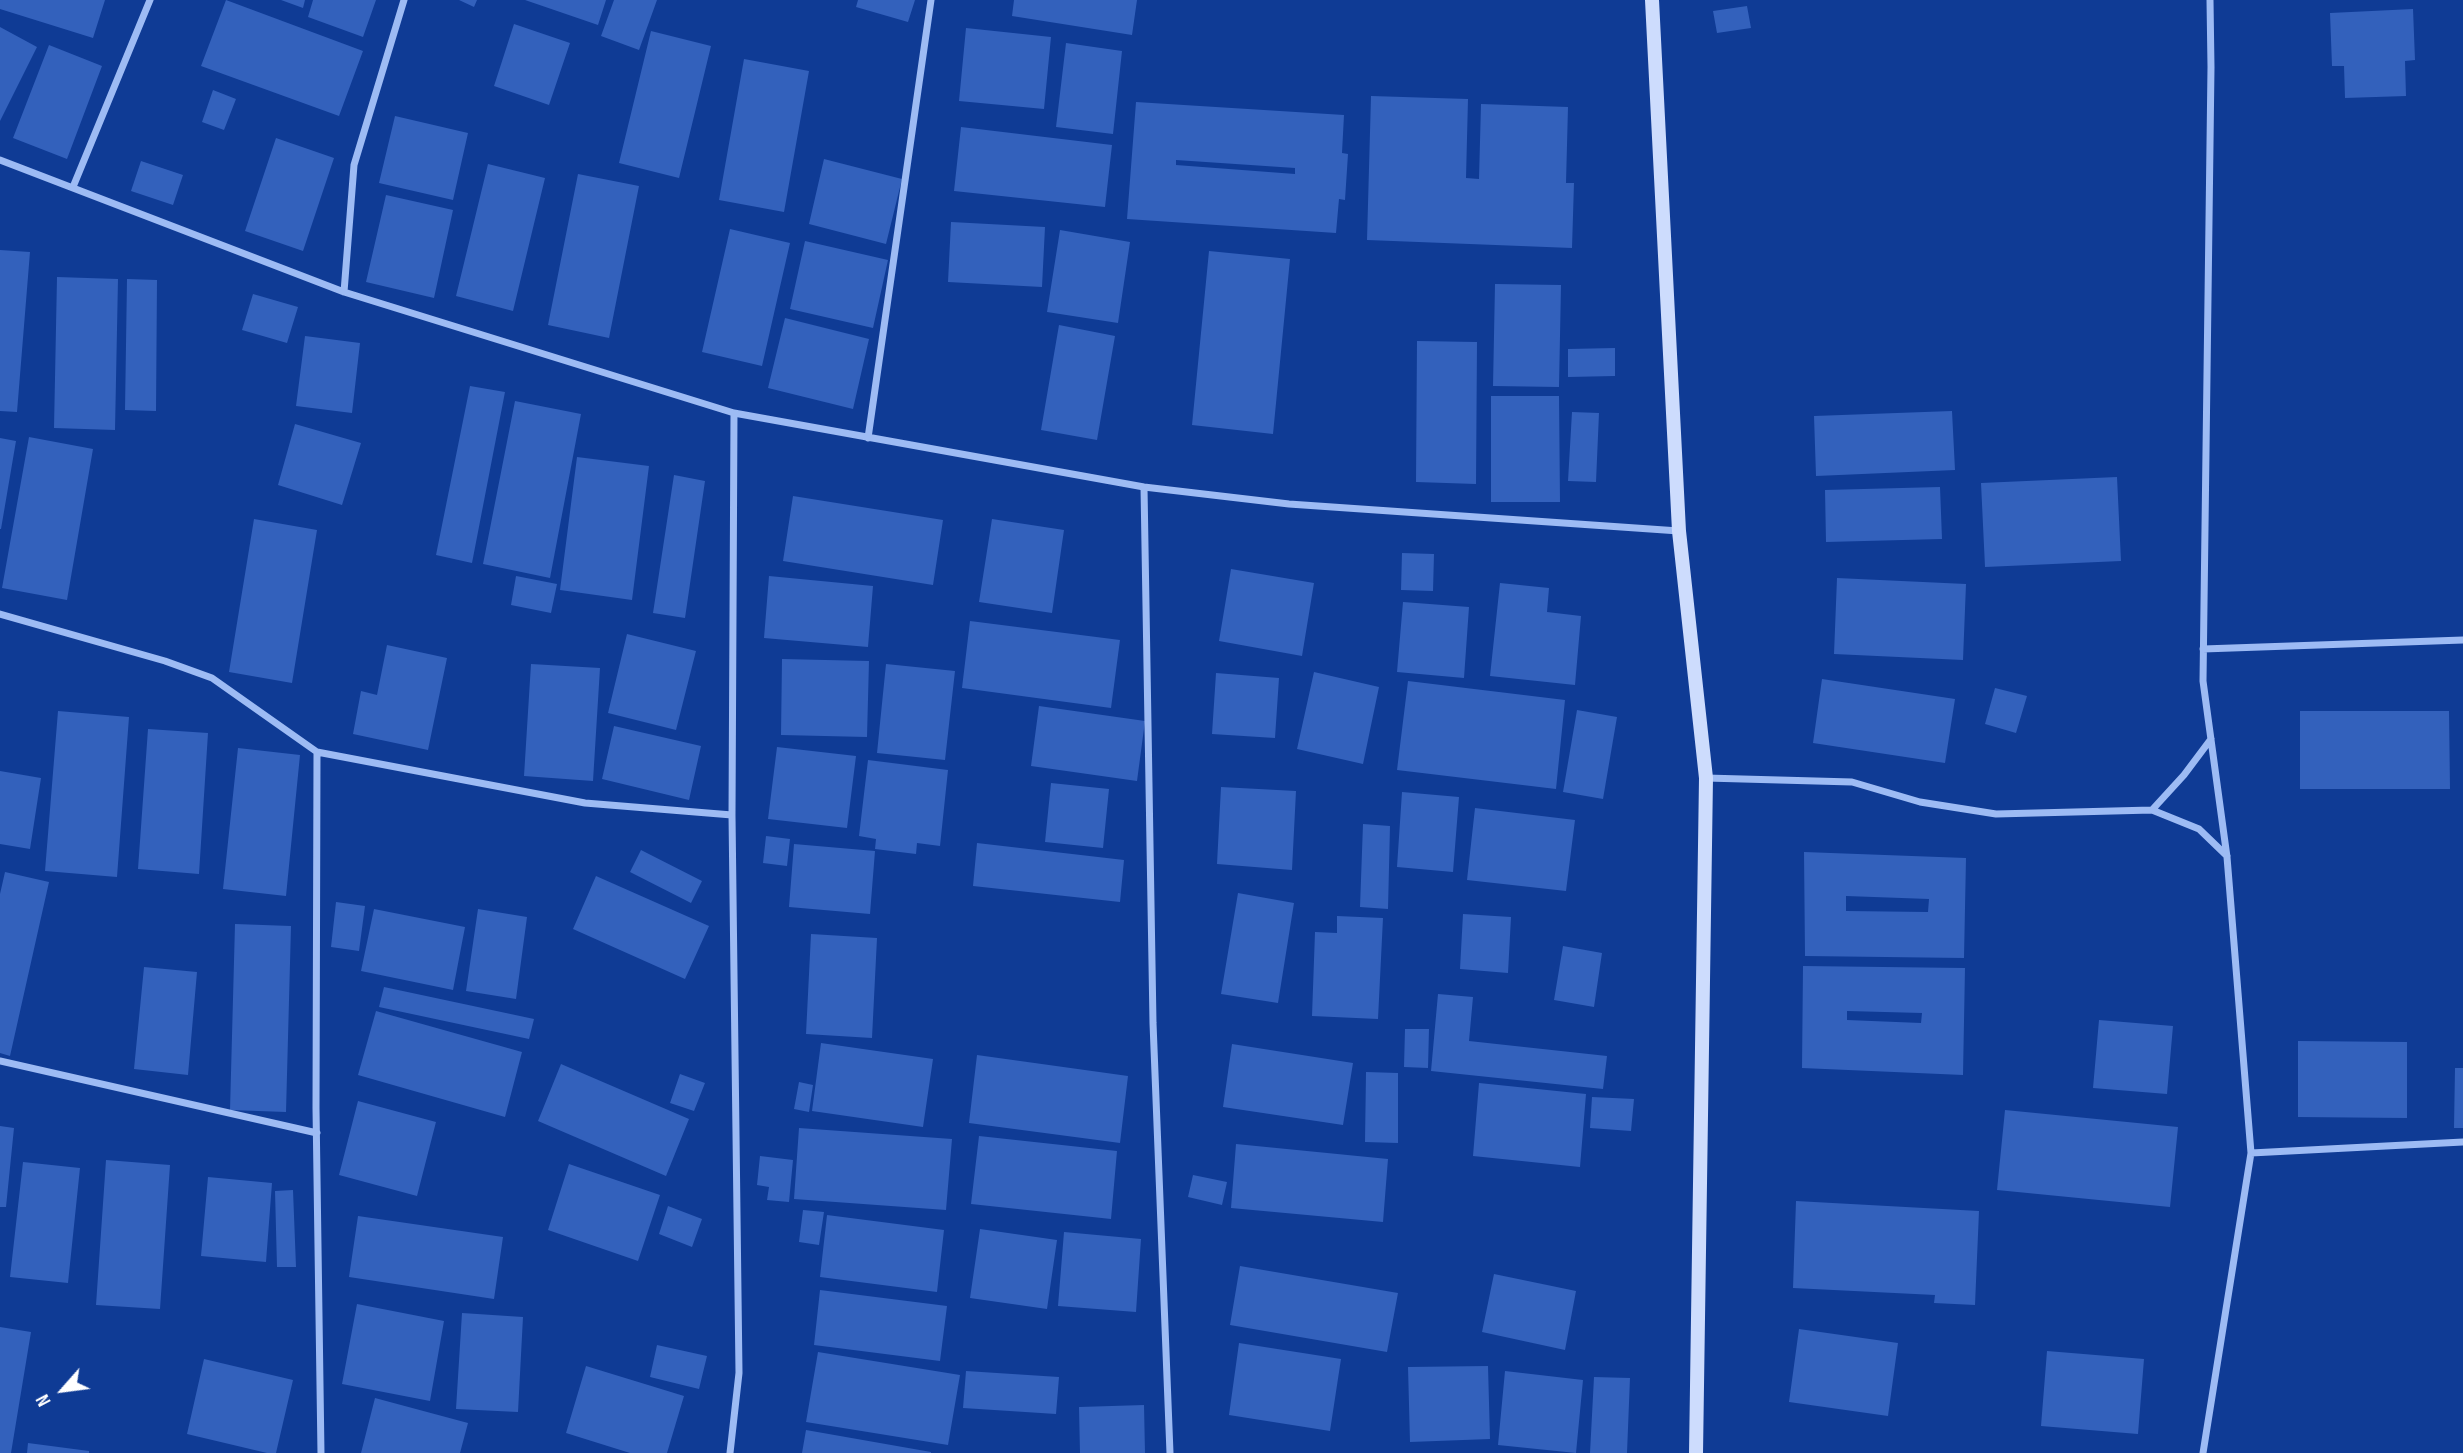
<!DOCTYPE html>
<html>
<head>
<meta charset="utf-8">
<style>
	body { margin:0 }
	#map { position:relative; width:2463px; height:1453px; overflow:hidden; background:#0f3b95; font-family:"Sofia Sans Condensed",sans-serif }
	canvas { display:block }
	.north { position:absolute; left:28px; top:1355px; width:70px; height:70px; -webkit-text-stroke:5px #0f3b95; paint-order:stroke; rotate:242deg; font-size:19px; font-weight:700; line-height:28px; text-align:center; color:#fff }
	.north::after { content:''; display:block; margin:auto; width:24px; height:32px; background:#fff; clip-path:polygon(50% 0,100% 100%,50% 72%,0 100%) }
</style>
</head>
<body>
<div id="map">
<canvas width="2463" height="1453"></canvas>
<div class="north">N</div>
</div>
<script>
const g = document.querySelector('canvas').getContext('2d');
g.lineJoin = 'round';
function fill(path, color) { g.fillStyle = color; g.fill(path, 'evenodd'); }
const toPath = rows => new Path2D(rows.map(r => 'M' + r).join(''));
function strokePath(path, color, width, dash) { g.strokeStyle = color; g.lineWidth = width; g.lineCap = dash ? 'butt' : 'round'; g.setLineDash(dash || []); g.stroke(path); }
const building = toPath([
	[0,0,105,0,93,38,0,9],
	[226,0,363,51,339,116,201,66],
	[281,0,305,0,303,8],
	[313,0,376,0,363,37,308,17],
	[459,0,477,0,474,7],
	[525,0,606,0,598,25],
	[614,0,657,0,639,50,601,36],
	[858,0,915,0,908,22,856,7],
	[1014,0,1137,0,1132,35,1012,16],
	[1747,6,1751,28,1717,33,1713,11],
	[2413,9,2415,60,2405,61,2406,96,2345,98,2344,66,2332,66,2330,13],
	[514,24,570,43,549,105,494,86],
	[0,27,37,47,0,121],
	[966,28,1051,37,1044,109,959,101],
	[651,31,711,46,679,178,619,163],
	[1066,43,1122,51,1113,134,1056,127],
	[49,45,102,66,67,159,13,138],
	[744,59,809,71,784,212,719,200],
	[213,90,236,99,224,130,202,122],
	[1371,96,1468,99,1466,178,1479,179,1481,104,1568,107,1566,183,1574,183,1572,248,1367,240],
	[1136,102,1344,115,1342,153,1348,154,1345,200,1339,199,1336,233,1127,219],
	[1176,160,1295,168,1295,174,1176,165],
	[395,116,468,133,453,200,379,183],
	[961,127,1112,145,1105,207,954,191],
	[276,138,334,158,303,251,245,231],
	[824,159,902,179,886,244,809,224],
	[141,161,183,175,173,205,131,191],
	[488,164,545,178,513,311,456,296],
	[578,174,639,186,609,338,548,325],
	[386,195,453,210,434,298,366,282],
	[951,222,1045,227,1042,287,948,282],
	[730,229,790,243,762,366,702,352],
	[1060,230,1130,242,1118,323,1047,312],
	[805,241,888,260,873,328,790,309],
	[0,250,30,252,17,412,0,411],
	[1209,251,1290,259,1273,434,1192,425],
	[57,277,118,279,115,430,54,428],
	[127,279,157,280,156,411,125,410],
	[1495,284,1561,285,1559,387,1493,386],
	[253,294,298,307,287,343,242,330],
	[785,318,869,339,853,409,768,388],
	[1059,325,1115,336,1097,440,1041,430],
	[305,336,360,343,352,413,296,406],
	[1417,341,1477,342,1476,484,1416,482],
	[1615,348,1615,376,1568,377,1568,349],
	[470,386,505,392,472,563,436,555],
	[1491,396,1559,396,1560,502,1491,502],
	[515,401,581,414,550,578,483,564],
	[1952,411,1955,470,1816,476,1814,416],
	[1572,412,1599,413,1596,482,1568,481],
	[295,424,361,443,342,505,278,485],
	[29,437,93,449,67,600,2,588],
	[0,438,16,441,1,529,0,529],
	[577,457,649,466,632,600,560,590],
	[674,475,705,481,685,618,653,613],
	[2117,477,2121,561,1985,567,1981,483],
	[1940,487,1942,539,1826,542,1825,490],
	[793,496,943,520,933,585,783,561],
	[254,519,317,530,292,683,229,672],
	[992,519,1064,530,1052,613,979,602],
	[1402,553,1434,554,1433,591,1401,590],
	[1231,569,1314,583,1302,656,1219,641],
	[516,576,557,584,551,613,511,605],
	[769,576,873,586,868,647,764,638],
	[1837,578,1966,584,1963,660,1834,654],
	[1500,583,1549,588,1547,612,1581,616,1575,685,1490,676],
	[1403,602,1469,607,1464,678,1397,672],
	[970,621,1120,640,1111,708,962,688],
	[627,634,696,651,676,730,608,713],
	[387,645,447,658,428,750,353,734,361,691,377,695],
	[782,659,869,661,867,737,781,735],
	[531,664,600,668,593,781,524,776],
	[886,664,955,671,945,760,877,753],
	[1314,672,1379,687,1363,764,1297,749],
	[1216,673,1279,678,1275,738,1212,734],
	[1822,679,1955,699,1945,763,1813,743],
	[1408,681,1565,700,1556,789,1397,770],
	[1995,688,2027,696,2016,733,1985,724],
	[1039,706,1145,721,1137,781,1031,766],
	[1577,710,1617,717,1603,799,1563,792],
	[58,711,129,717,117,877,45,871],
	[2300,711,2449,711,2450,789,2300,789],
	[614,726,701,746,689,800,602,779],
	[148,729,208,733,199,874,138,869],
	[777,747,856,756,847,828,768,819],
	[238,748,300,755,286,896,223,889],
	[868,760,948,770,940,846,917,843,916,854,875,849,876,839,859,836],
	[0,771,41,778,30,849,0,844],
	[1051,783,1109,789,1103,848,1045,842],
	[1221,787,1296,791,1292,870,1217,864],
	[1402,792,1459,797,1453,872,1397,867],
	[1475,808,1575,820,1566,891,1467,880],
	[1363,824,1390,826,1388,909,1360,907],
	[766,836,790,839,787,866,763,863],
	[977,843,1124,860,1120,902,973,886],
	[794,844,875,851,870,914,789,907],
	[641,850,702,881,691,903,630,872],
	[1804,852,1966,858,1964,958,1805,956],
	[1846,896,1929,899,1928,912,1846,911],
	[5,872,49,882,10,1056,0,1053,0,894],
	[596,876,709,926,685,979,573,929],
	[1238,893,1294,903,1278,1003,1221,994],
	[336,902,365,906,359,951,331,947],
	[374,909,465,927,453,990,361,971],
	[478,909,527,917,516,999,466,991],
	[1463,914,1511,917,1508,973,1460,969],
	[1337,916,1383,918,1378,1019,1312,1016,1315,932,1337,933],
	[235,924,291,926,286,1112,230,1110],
	[811,934,877,938,872,1038,806,1034],
	[1563,946,1602,953,1594,1007,1554,1000],
	[1803,966,1965,968,1963,1075,1802,1068],
	[1847,1011,1922,1013,1921,1023,1847,1020],
	[144,967,197,972,188,1075,134,1069],
	[384,987,534,1019,529,1039,379,1007],
	[1438,994,1473,997,1469,1041,1607,1056,1603,1089,1431,1071],
	[376,1011,522,1052,505,1117,358,1075],
	[2099,1020,2173,1026,2167,1094,2093,1088],
	[1405,1029,1429,1029,1428,1068,1404,1067],
	[2298,1041,2407,1042,2407,1118,2298,1117],
	[821,1043,933,1059,923,1127,812,1111],
	[1232,1044,1353,1063,1343,1125,1223,1107],
	[977,1055,1128,1076,1120,1143,969,1123],
	[561,1064,689,1119,666,1176,538,1121],
	[2455,1068,2463,1068,2463,1128,2454,1128],
	[1366,1072,1398,1073,1398,1143,1365,1142],
	[680,1074,705,1083,694,1111,670,1103],
	[799,1082,813,1085,809,1112,794,1109],
	[1479,1083,1586,1094,1580,1167,1473,1156],
	[1592,1097,1634,1099,1631,1131,1590,1128],
	[358,1101,436,1122,417,1196,339,1175],
	[2005,1110,2178,1127,2170,1207,1997,1190],
	[0,1126,14,1128,6,1207,0,1207],
	[799,1128,952,1139,946,1210,794,1199],
	[979,1136,1117,1151,1111,1219,971,1204],
	[1236,1144,1388,1159,1383,1222,1231,1208],
	[760,1156,793,1160,789,1202,767,1200,769,1187,757,1185],
	[106,1160,170,1165,160,1309,96,1305],
	[23,1162,80,1168,68,1283,10,1277],
	[569,1164,660,1195,638,1261,548,1230],
	[1193,1175,1227,1182,1222,1205,1188,1197],
	[208,1177,272,1183,266,1262,201,1256],
	[293,1190,296,1267,277,1267,275,1191],
	[1796,1201,1979,1211,1975,1305,1934,1303,1935,1295,1793,1288],
	[668,1206,702,1219,692,1247,659,1234],
	[803,1210,824,1212,819,1245,799,1242],
	[827,1215,944,1230,937,1292,820,1277],
	[358,1216,503,1237,494,1299,349,1277],
	[980,1229,1057,1240,1047,1309,970,1298],
	[1064,1232,1141,1239,1136,1312,1058,1306],
	[1240,1266,1398,1293,1387,1352,1230,1325],
	[1494,1274,1576,1291,1565,1350,1482,1332],
	[820,1290,947,1306,940,1361,814,1345],
	[357,1304,444,1321,430,1401,342,1384],
	[462,1313,523,1317,518,1412,456,1409],
	[0,1327,31,1332,11,1453,0,1453],
	[1799,1329,1898,1343,1888,1416,1789,1402],
	[1239,1343,1341,1359,1330,1431,1229,1415],
	[657,1345,707,1356,699,1389,650,1377],
	[2047,1351,2144,1359,2138,1434,2041,1426],
	[818,1352,960,1375,948,1445,806,1422],
	[204,1359,293,1380,276,1453,267,1453,187,1434],
	[586,1366,684,1396,667,1453,630,1453,566,1433],
	[1488,1366,1490,1439,1410,1442,1408,1367],
	[966,1371,1059,1377,1056,1414,963,1408],
	[1505,1371,1583,1380,1576,1453,1498,1445],
	[1594,1377,1630,1378,1627,1453,1590,1453],
	[375,1398,468,1423,460,1453,361,1453],
	[1144,1405,1145,1453,1080,1453,1079,1407],
	[806,1430,931,1452,931,1453,802,1453],
	[28,1443,89,1451,89,1453,27,1453]
]);
const street = toPath([
	[0,160,344,292,734,413,1144,487,1289,504,1679,531],
	[73,187,150,0],
	[344,292,354,165,404,0],
	[868,438,931,0],
	[1144,487,1153,1023,1170,1453],
	[0,614,165,661,212,678,317,752,585,803,732,815],
	[2203,649,2463,640],
	[317,752,316,1108,321,1453],
	[1706,778,1852,782,1920,802,1996,814,2152,810,2199,829,2227,856],
	[2152,810,2184,775,2211,739],
	[0,1061,317,1133],
	[2251,1153,2463,1142],
	[730,1453,739,1373,732,815,734,413],
	[2203,1453,2251,1153,2227,857,2203,681,2211,67,2210,0]
]);
const secondary = toPath([
	[1652,0,1679,531,1706,778,1696,1453]
]);
fill(building, '#3361bc');
strokePath(street, '#9dbbf4', 7);
strokePath(secondary, '#cddcfd', 14);
</script>
</body>
</html>
